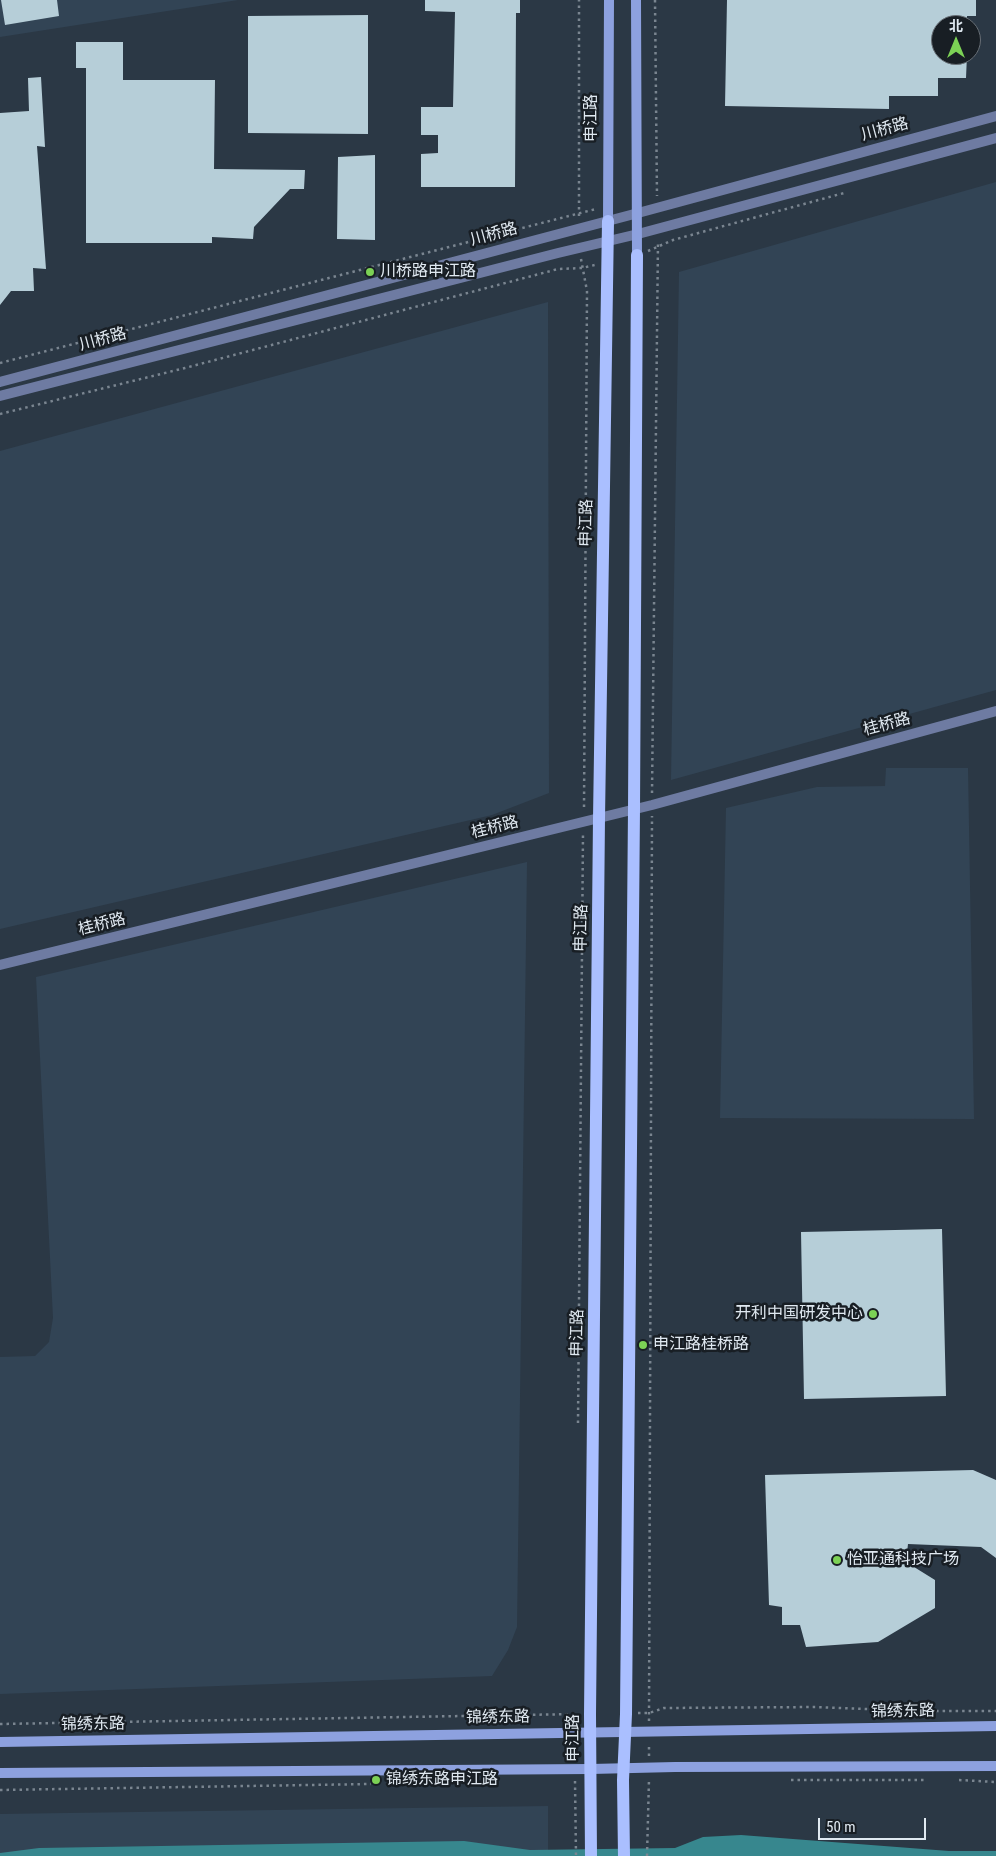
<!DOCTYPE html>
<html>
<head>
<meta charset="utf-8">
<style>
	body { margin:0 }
	#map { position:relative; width:996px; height:1856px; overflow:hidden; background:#2b3845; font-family:"Roboto Condensed","Noto Sans SC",sans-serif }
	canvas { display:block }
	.north { position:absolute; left:931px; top:15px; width:50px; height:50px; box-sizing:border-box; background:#181e24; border:1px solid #686f76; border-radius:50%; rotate:0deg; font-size:14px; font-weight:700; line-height:20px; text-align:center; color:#e0e9f1 }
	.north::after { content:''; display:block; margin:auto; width:18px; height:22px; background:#7cd155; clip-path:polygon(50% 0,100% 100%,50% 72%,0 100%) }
	.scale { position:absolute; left:818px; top:1818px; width:108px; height:22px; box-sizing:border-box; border:2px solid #e0e9f1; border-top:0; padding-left:6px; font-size:15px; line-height:18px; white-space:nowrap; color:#e0e9f1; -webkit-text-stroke:4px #181e24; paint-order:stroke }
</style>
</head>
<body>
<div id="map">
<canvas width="996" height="1856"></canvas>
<div class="north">北</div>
<div class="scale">50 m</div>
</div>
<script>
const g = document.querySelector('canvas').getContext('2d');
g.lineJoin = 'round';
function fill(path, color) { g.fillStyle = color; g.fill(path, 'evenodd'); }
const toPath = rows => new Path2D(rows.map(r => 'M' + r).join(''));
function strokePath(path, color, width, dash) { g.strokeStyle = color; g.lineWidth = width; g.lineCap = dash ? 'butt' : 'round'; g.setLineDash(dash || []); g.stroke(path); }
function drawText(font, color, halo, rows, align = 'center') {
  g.font = font + ' "Roboto Condensed","Noto Sans SC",sans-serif'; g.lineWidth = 5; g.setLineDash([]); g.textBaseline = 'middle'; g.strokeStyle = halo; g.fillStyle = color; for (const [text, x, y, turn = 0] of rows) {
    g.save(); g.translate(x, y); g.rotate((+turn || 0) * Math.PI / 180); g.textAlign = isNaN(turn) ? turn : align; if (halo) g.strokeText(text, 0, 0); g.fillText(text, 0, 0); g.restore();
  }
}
const built = toPath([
	[0,0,238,0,0,37],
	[996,182,996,690,671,780,679,272],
	[548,302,549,793,492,815,0,929,0,451],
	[886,768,968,768,974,1119,720,1118,726,808,817,787,885,786],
	[527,862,517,1627,508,1650,492,1676,0,1694,0,1357,35,1356,49,1342,53,1318,36,977],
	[548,1806,548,1856,0,1856,0,1814]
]);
const water = toPath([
	[741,1835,949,1851,996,1851,996,1856,0,1856,0,1853,39,1848,464,1841,530,1850,675,1848,703,1837]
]);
const building = toPath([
	[1,0,57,0,59,16,5,25],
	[425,0,520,0,520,13,516,13,515,187,421,187,421,154,438,153,438,135,421,135,421,107,453,107,455,12,425,11],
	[727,0,976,0,976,16,967,16,967,25,941,25,941,55,967,55,966,78,938,78,938,96,889,96,889,109,725,106],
	[368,15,368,134,248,133,248,16],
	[76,42,123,42,123,80,215,80,214,169,305,170,304,189,290,189,254,227,253,239,212,237,212,243,86,243,86,68,76,68],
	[41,77,45,147,37,146,46,269,33,268,34,291,11,291,0,305,0,113,29,111,28,78],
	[375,155,375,240,337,239,338,157],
	[942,1229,946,1396,804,1399,801,1232],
	[973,1470,996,1480,996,1558,981,1547,908,1544,906,1562,935,1580,935,1608,878,1642,806,1647,800,1625,782,1625,782,1607,769,1605,765,1475]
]);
const path = toPath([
	[655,0,657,196],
	[579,216,579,0],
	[648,251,673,240,844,193],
	[581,259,587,291,584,810],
	[0,363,596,209],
	[0,414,185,368,558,269,582,268,595,265],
	[652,793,658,241],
	[578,1423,583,833],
	[638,1713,649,1713,664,1708,816,1707,915,1711,996,1711],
	[649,1721,652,816],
	[0,1724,578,1714],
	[575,1743,575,1758],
	[649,1756,649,1744],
	[791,1780,926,1780],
	[959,1780,996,1782],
	[575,1781,576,1856],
	[0,1790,371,1784],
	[647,1856,649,1779]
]);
const minor = toPath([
	[0,965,652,805,996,711]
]);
const tertiary = toPath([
	[0,382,638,213,996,116],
	[0,396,558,253,638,234,996,138]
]);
const secondary = toPath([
	[636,0,637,255],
	[608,221,609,0],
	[0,1742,996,1726],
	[0,1773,591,1769,675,1767,996,1766]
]);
const primary = toPath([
	[591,1856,590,1714,599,818,608,221],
	[624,1856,623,1780,626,1714,634,809,637,255]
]);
const markers = [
	[370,272,5,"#7cd155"],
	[873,1314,5,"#7cd155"],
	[643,1345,5,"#7cd155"],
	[837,1560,5,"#7cd155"],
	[376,1780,5,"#7cd155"]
];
const streetNames = [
	["申江路",592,118,-90],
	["川桥路",885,130,-15],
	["川桥路",494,235,-15],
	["川桥路",103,340,-15],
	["申江路",587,523,-89],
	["桂桥路",887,725,-15],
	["桂桥路",495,828,-14],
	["桂桥路",102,925,-14],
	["申江路",582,928,-89],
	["申江路",578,1333,-89],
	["锦绣东路",903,1712,-1],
	["锦绣东路",498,1718,-1],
	["锦绣东路",93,1725,-1],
	["申江路",574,1738,-90]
];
const poiNames = [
	["川桥路申江路",380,272],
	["开利中国研发中心",863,1314,"right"],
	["申江路桂桥路",653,1345],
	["怡亚通科技广场",847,1560],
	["锦绣东路申江路",386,1780]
];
fill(built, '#324455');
fill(water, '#37878e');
fill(building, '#b6ced8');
strokePath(path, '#7a8590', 2.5, [2.5, 4]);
strokePath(minor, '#6e7ba2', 10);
strokePath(tertiary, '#6e7ba2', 10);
strokePath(secondary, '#8da1df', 10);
strokePath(primary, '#aabfff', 12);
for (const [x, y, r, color] of markers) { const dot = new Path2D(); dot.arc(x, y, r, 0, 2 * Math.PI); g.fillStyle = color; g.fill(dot); strokePath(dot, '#181e24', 2); }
drawText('16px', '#e0e9f1', '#181e24', streetNames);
drawText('16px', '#e0e9f1', '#181e24', poiNames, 'left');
</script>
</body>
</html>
